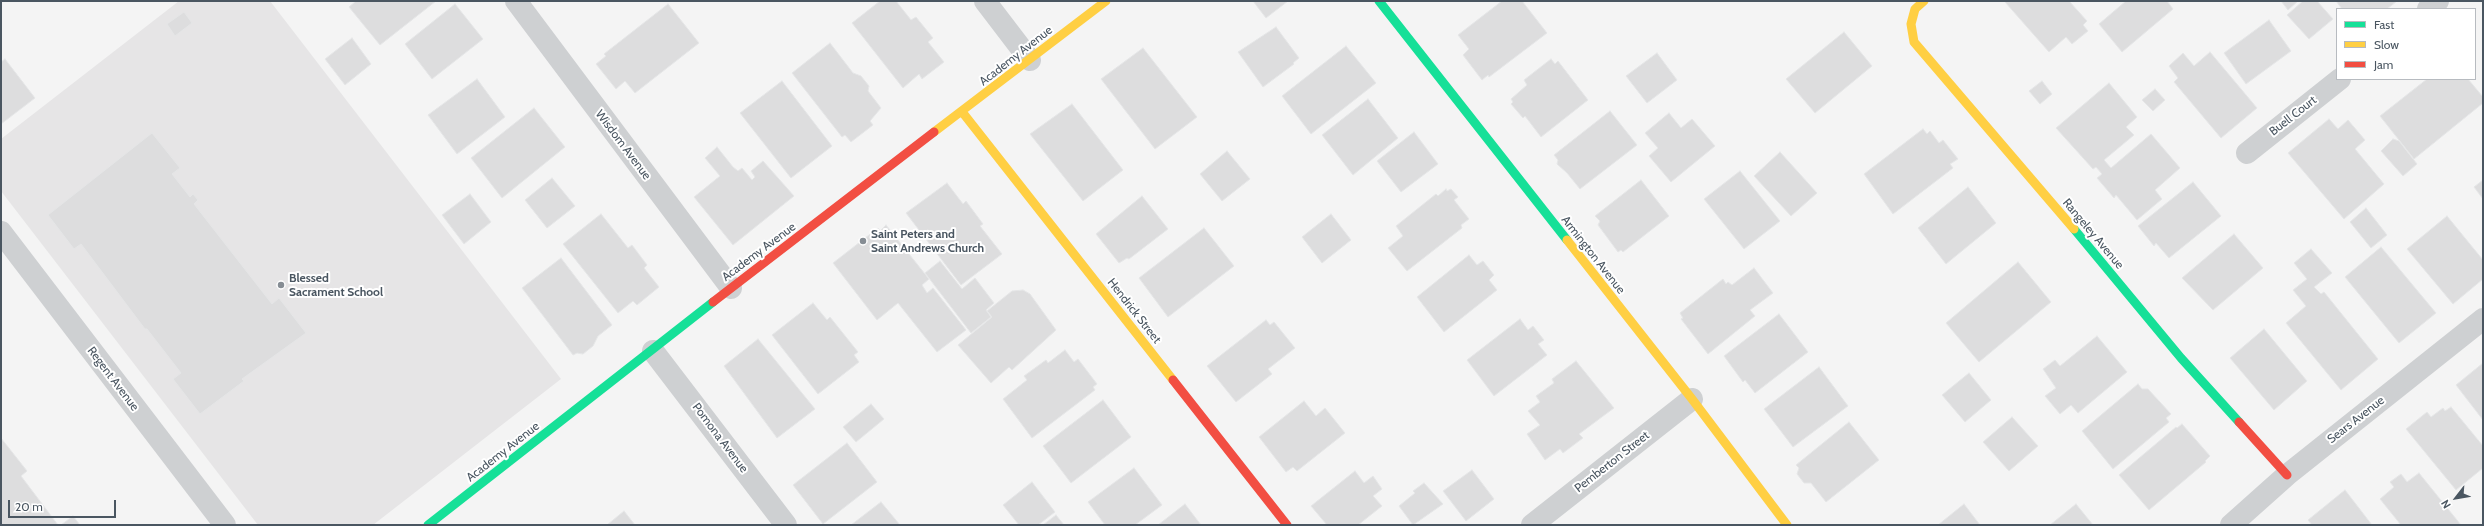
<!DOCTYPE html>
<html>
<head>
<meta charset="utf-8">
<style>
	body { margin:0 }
	#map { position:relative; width:2484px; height:526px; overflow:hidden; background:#f4f4f4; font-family:Cabin,sans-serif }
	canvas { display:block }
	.frame { position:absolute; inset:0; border:2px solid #4a5661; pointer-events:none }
	.legend { position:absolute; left:2336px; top:8px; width:140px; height:72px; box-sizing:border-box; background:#fff; border:1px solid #b7bbc0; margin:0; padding:5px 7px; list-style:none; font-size:12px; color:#4a5661 }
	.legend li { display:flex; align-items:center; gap:8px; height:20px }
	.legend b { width:20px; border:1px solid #b7bbc0 }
	.north { position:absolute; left:2436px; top:478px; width:40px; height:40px; -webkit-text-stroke:3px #fff; paint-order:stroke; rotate:239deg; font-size:11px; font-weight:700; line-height:16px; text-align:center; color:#4a5661 }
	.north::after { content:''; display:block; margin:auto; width:14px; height:18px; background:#4a5661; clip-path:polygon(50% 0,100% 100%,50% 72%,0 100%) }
	.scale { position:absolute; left:8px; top:500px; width:108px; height:18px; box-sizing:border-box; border:2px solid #4a5661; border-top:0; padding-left:5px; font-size:12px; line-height:14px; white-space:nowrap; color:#4a5661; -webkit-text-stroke:3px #fff; paint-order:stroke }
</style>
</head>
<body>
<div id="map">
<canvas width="2484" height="526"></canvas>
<div class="frame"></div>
<ul class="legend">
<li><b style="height:5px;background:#16e098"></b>Fast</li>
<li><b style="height:5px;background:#ffcf43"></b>Slow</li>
<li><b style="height:5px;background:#f24e42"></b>Jam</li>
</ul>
<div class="north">N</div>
<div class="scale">20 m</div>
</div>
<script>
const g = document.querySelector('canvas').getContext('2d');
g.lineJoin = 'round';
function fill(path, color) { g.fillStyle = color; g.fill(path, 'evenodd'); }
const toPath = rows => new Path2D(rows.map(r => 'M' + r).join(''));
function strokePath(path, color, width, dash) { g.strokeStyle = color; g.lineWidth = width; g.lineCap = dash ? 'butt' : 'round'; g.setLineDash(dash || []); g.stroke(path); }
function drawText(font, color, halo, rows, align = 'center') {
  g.font = font + ' Cabin,sans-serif'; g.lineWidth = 4; g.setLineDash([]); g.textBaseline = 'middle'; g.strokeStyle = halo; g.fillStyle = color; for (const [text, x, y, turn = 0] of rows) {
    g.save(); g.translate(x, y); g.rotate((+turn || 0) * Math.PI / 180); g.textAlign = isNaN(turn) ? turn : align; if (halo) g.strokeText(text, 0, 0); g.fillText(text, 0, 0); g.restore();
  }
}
const education = toPath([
	[179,1,270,1,561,379,373,525,258,525,1,191,1,139]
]);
const building = toPath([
	[356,1,436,1,380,45,349,7,356,1],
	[880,1,896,1,911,20,916,17,933,38,928,42,944,62,922,79,919,74,903,88,852,23,880,1],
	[1253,1,1288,1,1266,18,1253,1],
	[1502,1,1522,1,1547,33,1489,77,1488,75,1482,80,1463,55,1469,49,1458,35,1502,1],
	[2007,1,2069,1,2087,21,2083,25,2088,31,2072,44,2066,37,2049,52,2005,2,2007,1],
	[2126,1,2167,1,2173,9,2122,52,2099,24,2126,1],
	[2281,1,2298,1,2288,10,2281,1],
	[2303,1,2317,1,2333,19,2309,39,2287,15,2303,1],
	[2336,1,2397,1,2387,9,2342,9,2336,1],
	[455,4,483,39,432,79,405,44,455,4],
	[668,4,699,43,635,93,625,81,616,89,596,64,606,56,604,54,668,4],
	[184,12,192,23,175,36,167,24,184,12],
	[2269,20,2291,51,2246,84,2224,53,2269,20],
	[1276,27,1299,58,1293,63,1294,64,1263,87,1238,52,1276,27],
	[1844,32,1872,66,1815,113,1786,79,1844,32],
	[352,38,371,64,345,85,325,59,352,38],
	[830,43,853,73,861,76,869,86,868,91,881,108,870,121,873,125,851,142,845,135,842,137,792,73,830,43],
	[1346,46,1376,83,1311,134,1282,96,1346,46],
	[1143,48,1197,117,1155,149,1101,79,1143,48],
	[2210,52,2257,108,2221,138,2174,82,2178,78,2169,66,2183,53,2194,66,2210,52],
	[1657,53,1677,80,1647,103,1626,76,1657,53],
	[5,59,35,98,1,124,1,62,5,59],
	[1551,59,1555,64,1558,61,1588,100,1541,137,1525,116,1523,118,1511,104,1513,102,1511,99,1527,85,1524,80,1551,59],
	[477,79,505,117,457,154,428,115,477,79],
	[2427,79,2468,79,2483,97,2483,103,2414,159,2380,116,2427,79],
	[782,81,832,146,791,178,740,113,782,81],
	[2042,81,2052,94,2040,104,2029,91,2042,81],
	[2109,83,2137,117,2126,127,2134,135,2104,160,2111,168,2151,134,2180,168,2155,190,2162,199,2137,220,2116,195,2114,198,2097,178,2102,174,2096,167,2093,169,2056,128,2109,83],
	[2155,89,2165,100,2153,111,2142,100,2155,89],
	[1368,99,1398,138,1353,175,1322,135,1368,99],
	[1072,104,1123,170,1083,201,1030,134,1072,104],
	[534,108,565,147,502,198,471,158,534,108],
	[1610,111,1637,145,1580,189,1567,173,1557,164,1558,160,1554,155,1610,111],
	[1669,113,1681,128,1692,119,1715,146,1671,182,1649,156,1658,148,1645,133,1669,113],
	[2329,119,2338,129,2348,120,2365,140,2355,149,2384,184,2344,219,2288,153,2329,119],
	[1923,129,1927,134,1930,131,1939,143,1943,140,1958,159,1950,164,1953,168,1893,214,1864,174,1923,129],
	[1414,132,1438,164,1401,192,1377,161,1414,132],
	[152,133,180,168,172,174,190,197,193,194,198,200,194,204,272,304,279,298,306,333,242,379,244,381,200,414,173,379,181,373,147,329,145,329,81,244,74,249,48,215,152,133],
	[2393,139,2399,141,2417,164,2403,176,2381,151,2393,139],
	[717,147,733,167,738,171,742,168,752,180,755,177,751,171,763,161,794,196,733,245,694,197,720,176,705,158,717,147],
	[1227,151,1250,179,1222,201,1200,174,1227,151],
	[1780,152,1817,193,1791,216,1754,176,1780,152],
	[1740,171,1780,221,1744,249,1704,199,1740,171],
	[552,178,575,206,547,228,525,200,552,178],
	[1641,180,1669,216,1623,252,1621,250,1618,252,1598,225,1600,221,1595,216,1641,180],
	[2483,180,2483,199,2474,187,2483,180],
	[2193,182,2221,216,2169,258,2156,243,2154,246,2138,226,2193,182],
	[947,183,963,204,966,201,983,224,980,226,1002,254,961,285,906,213,947,183],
	[1968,187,1996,223,1946,264,1918,228,1968,187],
	[1446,189,1447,191,1451,189,1458,197,1454,200,1469,219,1461,225,1462,228,1407,271,1388,248,1403,236,1396,226,1436,194,1438,196,1446,189],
	[470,194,491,222,464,244,442,215,470,194],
	[1142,196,1168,229,1129,259,1127,258,1119,263,1096,234,1142,196],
	[2366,208,2387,235,2371,248,2350,222,2366,208],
	[601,214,628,248,632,245,647,265,644,268,659,287,637,305,633,301,618,313,563,244,601,214],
	[1331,214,1351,240,1322,263,1302,237,1331,214],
	[2447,216,2483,260,2483,279,2453,304,2407,249,2447,216],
	[886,225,929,279,922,285,927,293,933,288,966,330,937,352,898,303,877,320,833,263,878,228,880,231,886,225],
	[1204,228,1234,266,1168,317,1139,278,1204,228],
	[2234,234,2263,268,2213,310,2182,278,2234,234],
	[2381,247,2436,313,2399,343,2345,277,2381,247],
	[2311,249,2332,273,2314,287,2321,294,2324,292,2378,359,2341,390,2286,323,2306,306,2293,290,2307,279,2294,263,2311,249],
	[1469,255,1477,265,1483,261,1494,275,1489,280,1497,290,1444,332,1417,297,1469,255],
	[561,258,612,325,598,336,593,346,583,354,577,353,573,355,522,288,561,258],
	[940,261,962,289,975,278,994,303,986,310,991,317,971,333,925,273,940,261],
	[2018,262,2051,302,1979,362,1946,323,2018,262],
	[1754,268,1773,293,1750,310,1755,316,1708,354,1681,319,1683,318,1680,313,1723,279,1726,284,1728,282,1732,285,1754,268],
	[1023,290,1030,294,1056,330,1012,370,1009,367,991,383,958,345,992,317,987,311,1012,291,1023,290],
	[813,303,827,320,830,317,858,352,854,355,859,362,818,394,772,335,813,303],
	[1779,314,1808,352,1755,393,1745,380,1743,382,1724,356,1779,314],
	[1520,319,1528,330,1533,326,1544,340,1538,344,1547,355,1494,396,1467,360,1520,319],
	[1266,320,1270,325,1274,322,1295,348,1268,369,1272,374,1236,402,1207,366,1266,320],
	[2264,329,2307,381,2274,410,2230,358,2264,329],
	[2097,336,2127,372,2078,413,2071,405,2060,414,2045,396,2056,388,2043,369,2055,360,2060,366,2097,336],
	[758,339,815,409,777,438,724,366,758,339],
	[1065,350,1074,362,1078,359,1097,384,1093,387,1095,390,1032,438,1003,399,1027,380,1024,376,1046,360,1048,363,1065,350],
	[1576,361,1614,408,1579,434,1583,438,1563,453,1560,449,1545,460,1527,434,1540,425,1528,411,1540,402,1536,396,1554,383,1552,379,1576,361],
	[2483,363,2483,420,2456,385,2483,363],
	[1819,367,1848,406,1793,447,1764,409,1819,367],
	[1969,373,1991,400,1965,422,1942,395,1969,373],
	[2138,384,2142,389,2148,389,2171,414,2166,418,2169,422,2113,469,2082,431,2138,384],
	[1103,400,1131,437,1071,483,1043,446,1103,400],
	[1304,401,1316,416,1325,408,1345,433,1297,471,1293,467,1286,472,1259,437,1304,401],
	[871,404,884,419,856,442,843,427,871,404],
	[2451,407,2483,446,2483,468,2456,490,2406,429,2427,412,2431,417,2443,408,2445,411,2451,407],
	[2012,417,2038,446,2009,471,1983,442,2012,417],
	[1849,422,1879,460,1826,502,1811,483,1804,483,1797,474,1799,468,1796,465,1849,422],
	[2182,424,2210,456,2205,461,2206,462,2149,510,2119,475,2176,427,2177,428,2182,424],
	[1,438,27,471,21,476,58,525,1,525,1,438],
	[847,443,877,482,823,524,793,485,847,443],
	[1134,468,1162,505,1135,525,1105,525,1088,502,1134,468],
	[1472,470,1494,499,1466,521,1443,491,1472,470],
	[1355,471,1364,483,1373,476,1382,489,1373,496,1382,506,1358,525,1327,525,1311,506,1355,471],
	[2419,473,2461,525,2401,525,2380,499,2394,487,2390,482,2401,474,2407,482,2419,473],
	[1032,482,1055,512,1038,525,1019,525,1003,505,1032,482],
	[1424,483,1443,504,1413,525,1399,506,1415,493,1413,491,1424,483],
	[2345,490,2372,525,2312,525,2308,520,2345,490],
	[881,502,900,525,851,525,881,502],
	[1185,504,1201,525,1158,525,1185,504],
	[1964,504,1980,525,1938,525,1964,504],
	[2076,504,2093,525,2050,525,2076,504],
	[624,511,635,525,607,525,624,511],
	[1056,515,1064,525,1043,525,1056,515],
	[73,516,80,525,61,525,73,516]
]);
const street = toPath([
	[516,1,731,288],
	[985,1,1030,60],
	[2428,9,2438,1],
	[2247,153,2340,79],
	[1,232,225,525],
	[653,351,786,525],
	[1532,525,1692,399],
	[2231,525,2287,475,2483,319]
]);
const fast = toPath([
	[1379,1,1567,240],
	[2074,229,2181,358,2239,422],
	[428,525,713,302]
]);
const slow = toPath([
	[1924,1,1915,9,1911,24,1914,42,2074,229],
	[963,113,1173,380],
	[934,132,1106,1],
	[1567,240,1692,399,1787,525]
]);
const jam = toPath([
	[713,302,934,132],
	[1173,380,1287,525],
	[2239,422,2287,475]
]);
const markers = [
	[863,241,4,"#868d94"],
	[281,285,4,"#868d94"]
];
const streetNames = [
	["Academy Avenue",1016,56,-38],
	["Buell Court",2293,116,-38],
	["Wisdom Avenue",623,145,53],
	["Rangeley Avenue",2093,234,50],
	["Academy Avenue",759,252,-37],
	["Armington Avenue",1593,255,52],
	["Hendrick Street",1134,311,52],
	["Regent Avenue",113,379,53],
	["Sears Avenue",2356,420,-38],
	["Pomona Avenue",720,438,53],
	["Academy Avenue",503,452,-38],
	["Pemberton Street",1612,462,-38]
];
const poiNames = [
	["Saint Peters and",871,234],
	["Saint Andrews Church",871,248],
	["Blessed",289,278],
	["Sacrament School",289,292]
];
fill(education, '#e6e5e6');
fill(building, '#ddddde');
strokePath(building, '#e5e6e7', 1);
strokePath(street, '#ced0d2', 22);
strokePath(fast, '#16e098', 9);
strokePath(slow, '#ffcf43', 9);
strokePath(jam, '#f24e42', 9);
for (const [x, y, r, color] of markers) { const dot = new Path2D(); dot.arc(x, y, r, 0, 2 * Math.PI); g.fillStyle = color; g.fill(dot); strokePath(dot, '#fff', 1.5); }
drawText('12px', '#4a5661', '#fff', streetNames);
drawText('bold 12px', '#4a5661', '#fff', poiNames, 'left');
</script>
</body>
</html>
